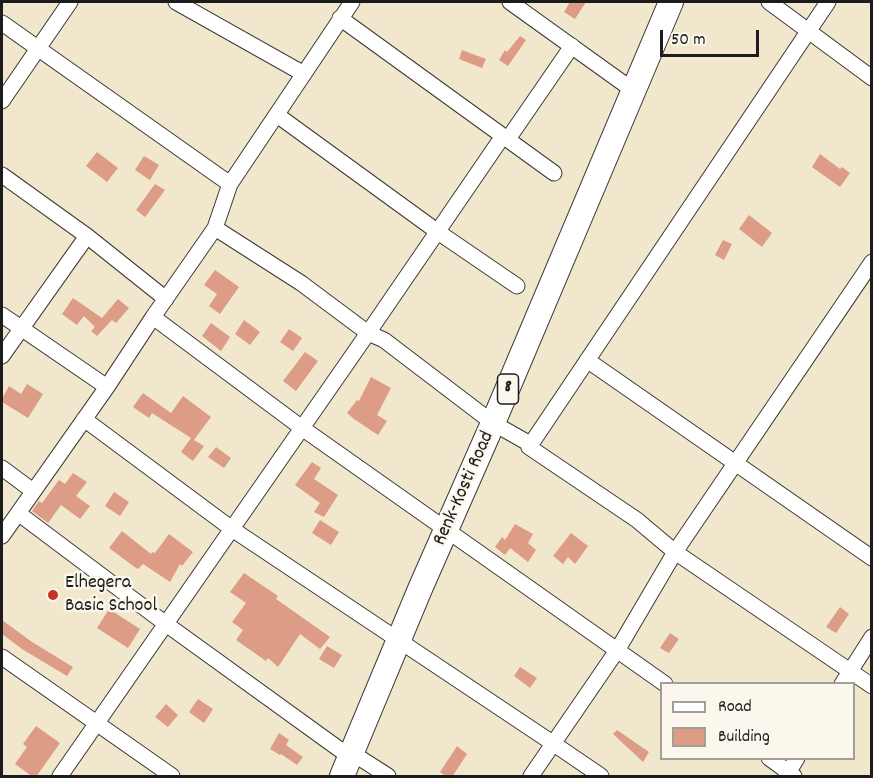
<!DOCTYPE html>
<html>
<head>
<meta charset="utf-8">
<style>
	body { margin:0 }
	#map { position:relative; width:873px; height:778px; overflow:hidden; background:#f1e7cd; font-family:Dekko,sans-serif }
	canvas { display:block }
	.frame { position:absolute; inset:0; border:3px solid #1c1c1c; pointer-events:none }
	.legend { position:absolute; left:660px; top:682px; width:195px; height:78px; box-sizing:border-box; background:#fbf7ec; border:2px solid #a29f99; margin:0; padding:8px 10px; list-style:none; font-size:18px; color:#1c1c1c }
	.legend li { display:flex; align-items:center; gap:12px; height:30px }
	.legend b { width:30px; border:2px solid #a29f99 }
	.scale { position:absolute; left:660px; top:30px; width:99px; height:27px; box-sizing:border-box; border:3px solid #1c1c1c; border-top:0; padding-left:8px; font-size:18px; line-height:21px; white-space:nowrap; color:#1c1c1c; -webkit-text-stroke:4px #fbf7ec; paint-order:stroke }
</style>
</head>
<body>
<div id="map">
<canvas width="873" height="778"></canvas>
<div class="frame"></div>
<ul class="legend">
<li><b style="height:8px;background:#fff"></b>Road</li>
<li><b style="height:16px;background:#dd9c85"></b>Building</li>
</ul>
<div class="scale">50 m</div>
</div>
<script>
const g = document.querySelector('canvas').getContext('2d');
g.lineJoin = 'round';
function fill(path, color) { g.fillStyle = color; g.fill(path, 'evenodd'); }
const toPath = rows => new Path2D(rows.map(r => 'M' + r).join(''));
function strokePath(path, color, width, dash) { g.strokeStyle = color; g.lineWidth = width; g.lineCap = dash ? 'butt' : 'round'; g.setLineDash(dash || []); g.stroke(path); }
function drawText(font, color, halo, rows, align = 'center') {
  g.font = font + ' Dekko,sans-serif'; g.lineWidth = 5; g.setLineDash([]); g.textBaseline = 'middle'; g.strokeStyle = halo; g.fillStyle = color; for (const [text, x, y, turn = 0] of rows) {
    g.save(); g.translate(x, y); g.rotate((+turn || 0) * Math.PI / 180); g.textAlign = isNaN(turn) ? turn : align; if (halo) g.strokeText(text, 0, 0); g.fillText(text, 0, 0); g.restore();
  }
}
const building = toPath([
	[570,2,586,2,575,19,564,12],
	[520,36,526,40,508,66,499,60,505,50,507,52],
	[462,50,486,59,482,68,459,59],
	[97,152,118,168,107,182,86,166],
	[820,154,840,169,842,167,850,173,840,187,812,167],
	[144,156,159,165,150,180,135,170],
	[155,184,165,190,145,217,136,210],
	[749,215,772,233,762,247,739,229],
	[723,240,732,244,724,260,715,255],
	[215,270,239,287,220,314,209,306,217,294,204,285],
	[73,298,102,318,118,299,129,308,116,323,112,320,97,336,91,331,95,327,84,316,77,325,62,314],
	[244,320,260,332,250,345,235,334],
	[211,323,230,337,221,351,202,336],
	[289,329,302,338,293,351,280,342],
	[305,352,318,361,296,391,283,381],
	[371,377,391,388,377,415,387,421,378,435,354,419,347,413,357,400,359,401],
	[27,384,43,394,28,418,2,402,2,399,9,386,21,394],
	[143,393,171,413,183,396,211,417,194,440,204,446,193,461,181,452,191,438,152,413,149,418,133,407],
	[216,447,231,458,224,468,208,457],
	[312,462,321,468,314,479,338,495,324,517,314,512,320,503,295,485],
	[73,473,87,482,76,496,90,506,80,519,61,505,48,523,32,511,39,501,42,503,59,480,65,484],
	[114,492,129,502,120,516,105,506],
	[320,520,339,532,331,545,312,533],
	[515,524,533,534,528,543,536,550,528,562,510,548,505,555,495,547,502,537,505,540],
	[122,531,151,554,152,552,155,553,169,534,193,552,182,566,180,564,170,582,143,564,138,569,136,568,109,548],
	[571,533,588,546,575,564,568,557,563,564,553,556],
	[244,573,278,596,276,599,330,637,320,649,300,634,278,667,268,658,266,661,236,640,243,630,232,622,246,603,230,592],
	[840,607,849,614,836,633,826,627],
	[109,609,140,629,128,648,97,628],
	[2,620,32,642,73,667,67,676,22,649,2,634],
	[670,633,679,639,669,653,660,648],
	[327,646,342,655,334,668,319,659],
	[520,667,537,678,530,688,514,676],
	[198,699,213,709,204,723,189,712],
	[166,704,178,715,168,727,155,717],
	[36,726,60,743,36,777,33,777,15,764,27,747,23,744],
	[617,730,649,752,643,762,613,734],
	[279,733,289,740,286,745,303,757,297,765,281,754,280,755,270,749],
	[457,746,467,754,452,777,447,777,440,772]
]);
const minor = toPath([
	[176,2,304,74],
	[510,2,634,91],
	[769,2,872,78],
	[340,18,554,173],
	[2,23,230,184],
	[2,101,70,2],
	[277,115,438,232,517,286],
	[508,139,572,46],
	[2,175,87,236,166,299],
	[215,228,301,283,368,333,384,340,493,423,530,444,529,447,637,520,675,552,872,686],
	[2,315,107,387],
	[153,317,302,428,665,684],
	[2,356,87,236],
	[587,360,872,558],
	[84,419,232,529,554,744,601,776],
	[529,447,828,2],
	[2,468,33,491],
	[18,513,166,624,350,757],
	[2,536,107,387,153,317,215,228,230,184,352,2],
	[2,657,172,776],
	[842,684,872,637],
	[352,753,388,776],
	[769,758,794,776],
	[60,776,368,333,503,136],
	[531,776,618,649,675,552,872,262],
	[786,776,797,758]
]);
const primary = toPath([
	[342,776,420,589,493,423,671,2]
]);
const markers = [
	[53,595,6,"#c8321e"]
];
const shields = [
	[508,389,21]
];
const shieldNames = [
	["8",508,389]
];
const streetNames = [
	["Renk-Kosti Road",465,489,-66]
];
const poiNames = [
	["Elhegera",65,584],
	["Basic School",65,607]
];
fill(building, '#dd9c85');
strokePath(minor, '#3c3a37', 17);
strokePath(primary, '#3c3a37', 26);
strokePath(minor, '#fff', 15);
strokePath(primary, '#fff', 24);
for (const [x, y, r, color] of markers) { const dot = new Path2D(); dot.arc(x, y, r, 0, 2 * Math.PI); g.fillStyle = color; g.fill(dot); strokePath(dot, '#fbf7ec', 2); }
for (const [x, y, w] of shields) { const box = new Path2D(); box.roundRect(x - w / 2, y - 15, w, 30, 4.5); g.fillStyle = '#fbf7ec'; g.fill(box); strokePath(box, '#1c1c1c', 1.5); }
drawText('bold 18px', '#1c1c1c', null, shieldNames);
drawText('20px', '#1c1c1c', '#fbf7ec', streetNames);
drawText('20px', '#1c1c1c', '#fbf7ec', poiNames, 'left');
</script>
</body>
</html>
